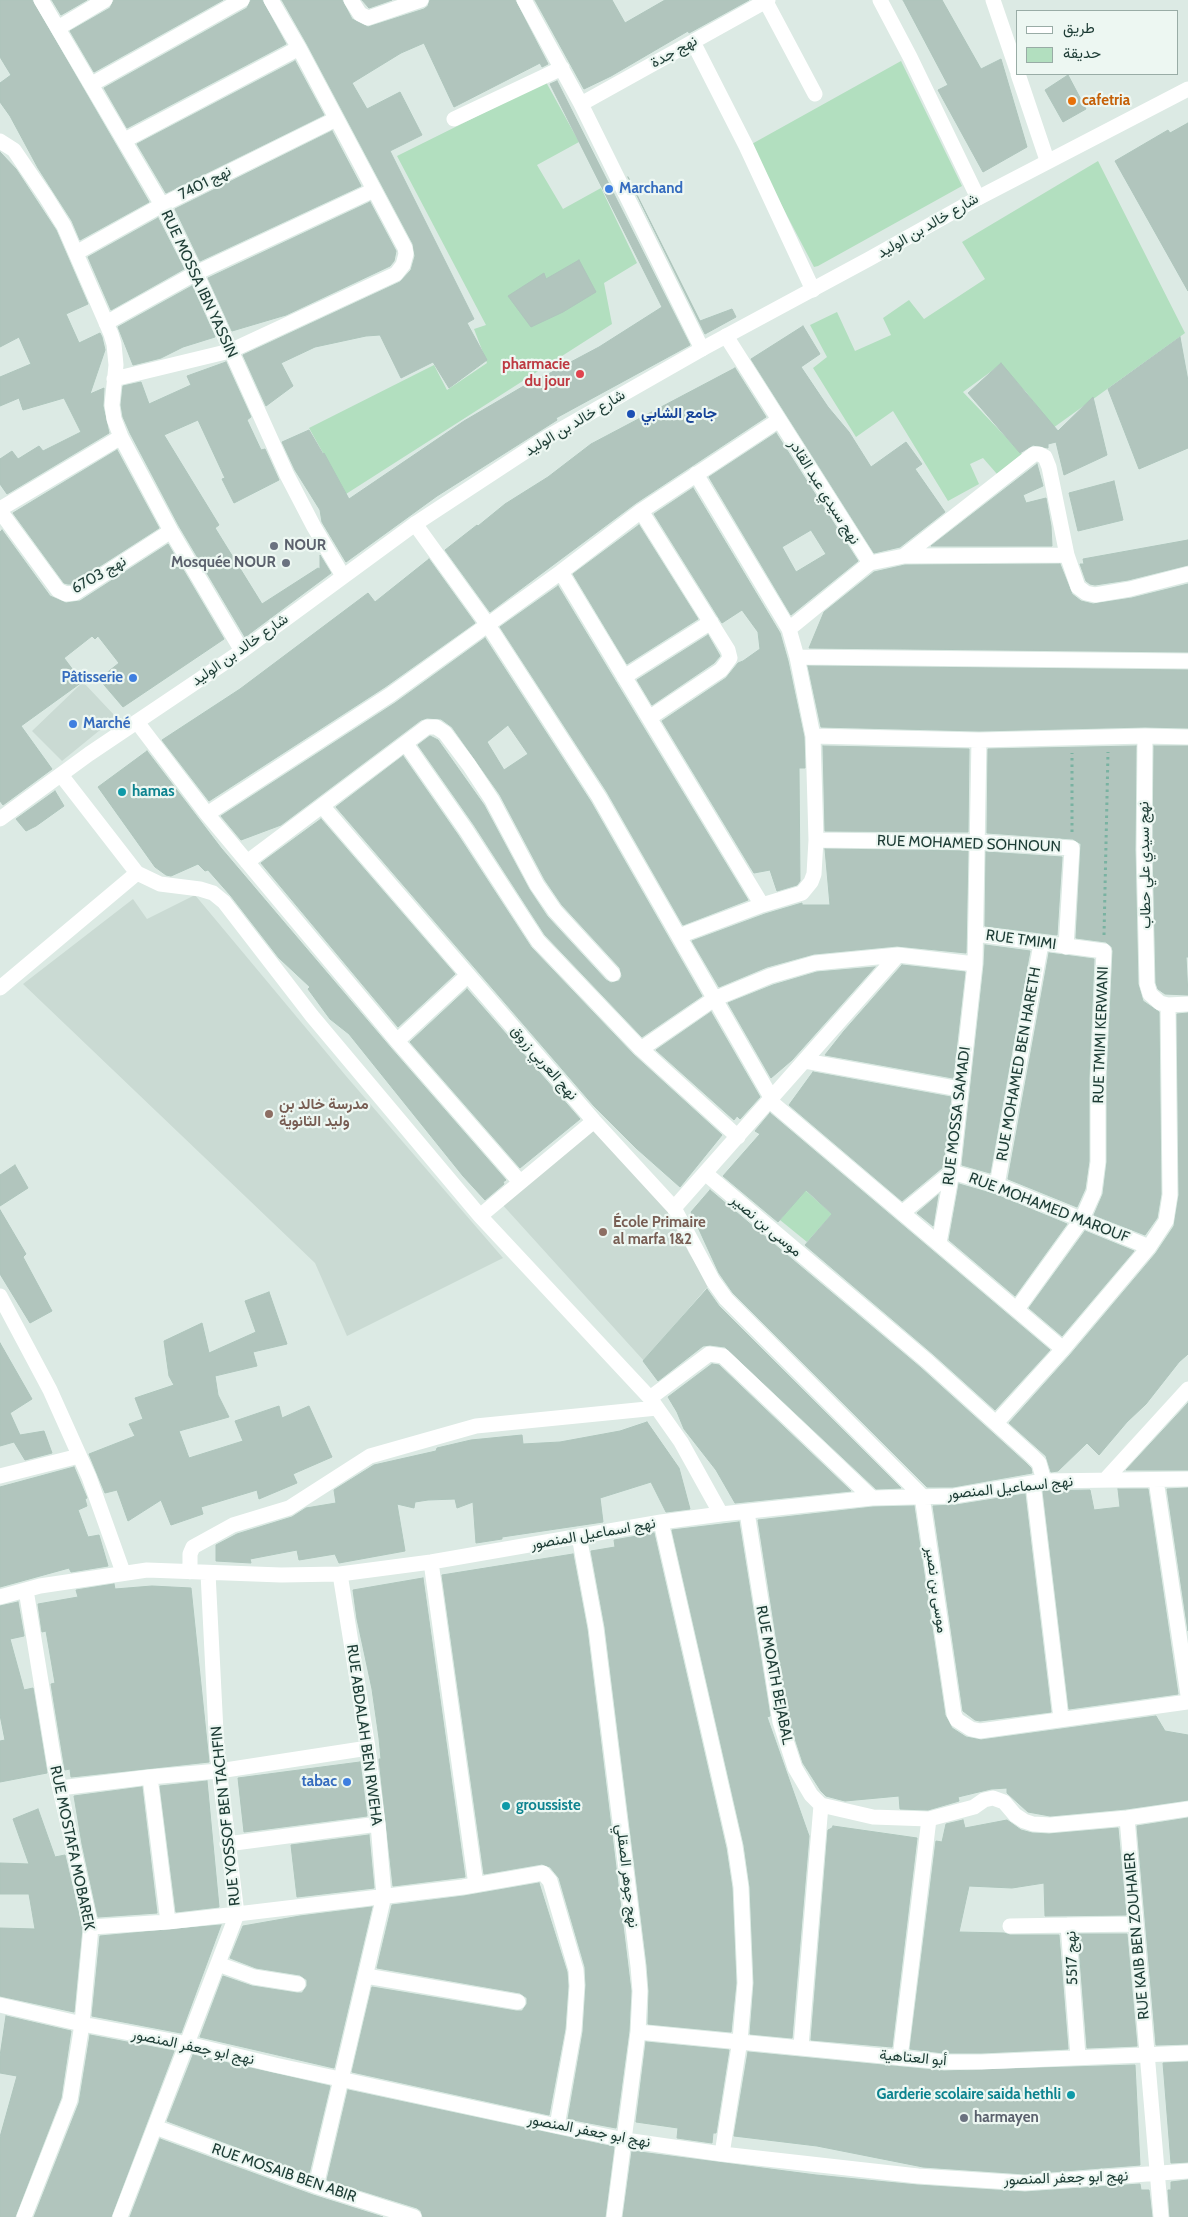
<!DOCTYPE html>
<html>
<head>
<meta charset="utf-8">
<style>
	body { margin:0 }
	#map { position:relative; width:1188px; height:2217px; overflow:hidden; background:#dceae4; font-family:Cabin,Vazirmatn,sans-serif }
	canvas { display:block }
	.legend { position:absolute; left:1016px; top:10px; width:162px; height:65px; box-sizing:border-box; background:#edf7f2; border:1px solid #99aca6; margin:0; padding:6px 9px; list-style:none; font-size:15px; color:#1c3b34 }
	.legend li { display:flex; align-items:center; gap:10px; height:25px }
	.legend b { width:25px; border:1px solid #99aca6 }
</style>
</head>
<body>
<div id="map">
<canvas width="1188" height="2217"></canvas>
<ul class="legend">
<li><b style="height:6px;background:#fff"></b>طريق</li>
<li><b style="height:14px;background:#b2dfbf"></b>حديقة</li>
</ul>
</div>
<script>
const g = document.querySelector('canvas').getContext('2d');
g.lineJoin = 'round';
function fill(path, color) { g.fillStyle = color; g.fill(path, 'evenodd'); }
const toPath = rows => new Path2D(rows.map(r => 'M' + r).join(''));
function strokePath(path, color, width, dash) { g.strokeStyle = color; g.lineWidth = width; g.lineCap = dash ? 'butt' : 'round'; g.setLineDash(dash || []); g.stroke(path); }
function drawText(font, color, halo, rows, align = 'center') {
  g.font = font + ' Cabin,Vazirmatn,sans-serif'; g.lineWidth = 4.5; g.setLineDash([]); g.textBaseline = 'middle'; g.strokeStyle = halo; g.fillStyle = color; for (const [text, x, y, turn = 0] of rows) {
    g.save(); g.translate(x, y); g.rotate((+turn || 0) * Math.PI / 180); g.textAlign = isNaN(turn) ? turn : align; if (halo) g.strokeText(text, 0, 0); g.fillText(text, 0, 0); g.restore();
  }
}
const built = toPath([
	[83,682,116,717,62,761,32,731],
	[195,895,346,1076,503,1258,347,1336,315,1263,23,984,133,899,147,919],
	[594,1129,668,1211,689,1253,709,1285,644,1361,500,1202]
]);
const green = toPath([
	[901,61,962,186,818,266,814,267,750,145],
	[546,82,579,142,537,165,563,209,601,188,637,263,604,283,612,324,346,494,309,428,434,365,447,390,487,363,474,329,486,325,397,156],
	[1098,161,1185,333,1053,428,1026,392,1000,365,963,392,1022,454,997,474,983,458,970,464,979,484,948,501,893,411,856,437,813,368,827,357,810,325,837,312,855,351,891,335,883,318,909,300,924,319,985,279,962,242],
	[805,1190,832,1214,807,1242,780,1220]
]);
const building = toPath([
	[0,0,32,0,149,202,80,240,72,221,38,168,10,116,0,102,0,83,11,75,0,57,0,0],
	[52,0,87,0,61,15,52,0],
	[114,0,223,0,94,72,70,31,110,8,114,0],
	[251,0,262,0,286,44,127,128,104,88,247,8,251,0],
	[282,0,342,0,352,19,368,27,424,9,428,6,430,0,515,0,548,64,542,67,540,63,454,107,424,43,401,53,352,83,367,109,400,92,422,135,390,151,474,319,467,323,487,360,449,388,433,362,401,378,380,335,366,336,315,347,281,363,293,386,266,406,243,355,400,282,411,270,415,256,413,244,307,44,282,0],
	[362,0,392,0,369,8,362,0],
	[535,0,612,0,625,23,665,0,749,0,689,33,688,31,611,76,584,89,535,0],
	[903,0,942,0,981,69,1001,59,1027,147,983,172,938,90,948,85,903,0],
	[295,61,324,115,166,193,137,144,295,61],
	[1068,75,1086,109,1063,122,1045,90,1068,75],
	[557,81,690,345,556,418,557,420,437,496,346,562,322,522,320,510,295,470,282,442,309,430,323,454,324,453,349,499,464,421,534,380,535,381,599,347,662,307,550,84,557,81],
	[1188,123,1188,291,1115,161,1168,130,1170,133,1188,123],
	[332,131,361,186,200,261,175,209,332,131],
	[0,152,16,169,56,230,88,304,66,314,79,343,100,333,102,337,105,350,90,394,104,388,103,406,109,433,7,494,0,484,0,459,12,451,18,459,39,446,43,451,81,432,64,398,23,410,19,398,0,406,0,377,31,364,19,337,0,347,0,152],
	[628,177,700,321,732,309,736,317,705,334,628,177],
	[370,202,396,251,394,261,390,266,286,315,232,331,208,278,370,202],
	[158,218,184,269,111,310,88,257,158,218],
	[579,260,596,292,563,312,531,327,508,296,544,273,546,279,579,260],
	[192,286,215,337,183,347,161,358,133,365,118,327,192,286],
	[803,326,820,354,801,367,828,407,849,432,871,467,906,442,922,464,915,469,945,512,900,547,874,553,751,359,803,326],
	[1180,337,1188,381,1188,448,1139,469,1108,389,1180,337],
	[226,362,251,417,247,420,261,450,265,449,279,480,234,503,222,479,225,478,198,420,164,435,219,525,215,528,262,604,318,568,320,569,320,555,331,573,245,637,179,526,130,433,123,417,121,405,123,386,141,382,149,404,191,385,187,376,226,362],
	[1001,363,1058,431,1093,397,1107,455,1064,475,1056,442,1048,444,1048,448,1033,445,1020,453,968,393,1001,363],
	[735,368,766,417,636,503,490,612,445,550,477,525,478,526,505,504,548,477,591,444,735,368],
	[776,433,858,561,791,615,709,477,776,433],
	[811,530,826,554,796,572,782,547,811,530],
	[117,450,159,528,72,584,68,584,64,583,13,513,117,450],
	[1037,464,1043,486,1023,495,1026,503,1046,498,1051,526,1052,546,931,546,1037,464],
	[1114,481,1123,520,1078,531,1069,493,1114,481],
	[693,488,780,633,788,661,804,737,805,768,799,768,800,881,797,885,777,891,770,870,754,873,662,721,726,678,738,663,743,661,760,649,758,632,742,610,722,623,654,514,693,488],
	[639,525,698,619,627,664,573,574,639,525],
	[2,530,50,596,66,603,80,601,168,544,224,639,123,707,99,679,119,663,98,636,95,639,92,636,64,658,82,682,21,726,52,769,3,805,0,801,0,532,2,530],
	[1188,540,1188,565,1128,580,1095,585,1090,584,1086,581,1080,564,1084,564,1083,559,1188,540],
	[429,559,475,623,385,687,209,801,162,740,240,689,368,593,375,602,429,559],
	[1060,564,1072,594,1081,601,1093,604,1132,598,1188,584,1188,652,809,648,824,612,874,572,905,565,1060,564],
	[558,586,616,682,748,900,683,925,607,792,500,627,558,586],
	[708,635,720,656,714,663,652,705,637,680,708,635],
	[485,638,591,802,702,996,642,1037,545,935,474,825,418,745,430,736,438,740,484,805,529,889,547,916,606,980,611,983,619,981,622,976,620,968,562,905,545,880,500,795,452,727,441,719,427,718,421,720,281,825,241,840,221,816,395,703,485,638],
	[508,725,528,754,504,770,487,742,508,725],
	[808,666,1188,670,1188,728,1145,727,979,731,821,727,808,666],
	[823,746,969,749,968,832,825,831,823,746],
	[1136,746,1135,850,1138,984,1143,1001,1159,1012,1161,1194,1157,1218,1145,1235,1094,1215,1103,1194,1107,1162,1107,1078,1113,951,1112,947,1106,942,1076,938,1081,844,1073,839,987,833,988,749,1136,746],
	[1154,746,1188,746,1188,957,1186,957,1188,995,1165,994,1158,989,1156,983,1153,850,1154,746],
	[147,751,221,848,390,1047,506,1180,503,1182,504,1184,485,1200,463,1176,349,1034,330,1019,308,989,310,987,279,958,231,896,208,870,205,871,198,864,171,876,166,875,155,867,98,787,147,751],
	[403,756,458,835,531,947,634,1055,722,1135,680,1187,636,1148,594,1106,336,807,403,756],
	[55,791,64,806,36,826,26,831,16,819,55,791],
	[321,819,455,974,398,1027,261,863,321,819],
	[825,849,968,851,966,953,897,946,814,954,767,967,719,987,692,941,765,914,802,903,802,905,830,905,825,849],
	[986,852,1062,857,1057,935,985,926,986,852],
	[985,945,1030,951,990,1173,962,1165,984,965,985,945],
	[1049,953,1094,959,1089,1078,1089,1161,1085,1189,1077,1207,1008,1179,1049,953],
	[902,965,965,972,953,1078,825,1055,844,1031,902,965],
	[875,967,792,1060,771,1078,728,1003,773,985,817,972,875,967],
	[467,989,580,1119,520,1168,410,1042,467,989],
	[711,1012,760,1097,740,1119,737,1116,734,1120,656,1050,711,1012],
	[1188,1013,1188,1354,1179,1362,1146,1404,1127,1422,1099,1455,1087,1443,1058,1471,1051,1472,1046,1456,1009,1423,1070,1355,1156,1253,1174,1226,1179,1195,1177,1014,1188,1013],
	[813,1072,951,1097,943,1167,902,1201,789,1105,813,1072],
	[770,1113,1050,1350,995,1410,933,1354,805,1245,832,1214,806,1190,778,1222,723,1176,760,1134,755,1131,770,1113],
	[15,1165,28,1188,0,1206,0,1175,15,1165],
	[959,1184,994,1194,1067,1224,1015,1296,949,1240,959,1184],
	[710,1190,921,1368,1026,1463,1031,1468,1032,1473,953,1487,927,1487,733,1293,719,1273,691,1212,710,1190],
	[938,1195,933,1226,917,1213,938,1195],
	[0,1210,26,1254,23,1257,52,1311,30,1323,0,1274,0,1210],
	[1085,1231,1134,1251,1062,1336,1029,1308,1085,1231],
	[707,1289,719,1306,901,1488,876,1489,725,1347,710,1345,703,1346,658,1381,643,1361,707,1289],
	[269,1292,287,1344,253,1352,257,1366,215,1376,218,1395,229,1417,179,1431,189,1458,243,1441,235,1421,279,1406,282,1418,309,1406,332,1457,293,1474,297,1483,259,1499,257,1490,201,1507,203,1514,171,1525,161,1500,128,1521,117,1490,105,1493,89,1454,135,1436,129,1424,143,1419,135,1398,174,1385,169,1376,164,1341,202,1323,209,1353,256,1332,245,1301,269,1292],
	[0,1343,32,1399,10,1413,20,1435,44,1431,52,1453,25,1460,14,1442,0,1446,0,1343],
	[712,1364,719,1365,851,1491,735,1503,716,1470,684,1429,677,1412,668,1397,712,1364],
	[1188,1403,1188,1470,1126,1470,1188,1403],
	[647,1422,679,1468,690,1509,666,1512,651,1482,600,1498,603,1522,502,1537,502,1539,476,1543,473,1502,457,1508,455,1499,428,1500,415,1502,414,1508,397,1504,405,1551,339,1563,335,1554,299,1560,297,1550,250,1559,251,1563,216,1561,216,1545,237,1534,292,1517,306,1508,336,1503,334,1490,374,1465,436,1451,437,1448,471,1440,522,1435,523,1444,560,1442,620,1431,647,1422],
	[74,1467,87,1498,85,1499,87,1506,78,1510,88,1537,99,1535,108,1566,71,1572,69,1568,0,1587,0,1487,74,1467],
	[1188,1488,1188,1631,1167,1489,1188,1488],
	[1118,1489,1148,1489,1178,1694,1069,1709,1043,1491,1090,1490,1094,1510,1120,1507,1118,1489],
	[1025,1494,1051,1712,980,1721,975,1720,963,1711,933,1506,956,1505,1025,1494],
	[914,1506,945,1715,952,1728,966,1737,981,1740,1156,1716,1165,1731,1188,1735,1188,1800,1126,1809,1050,1816,1028,1812,1007,1793,1007,1788,991,1789,958,1797,959,1801,928,1810,900,1809,899,1796,845,1801,826,1796,821,1791,803,1763,789,1720,758,1520,873,1507,914,1506],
	[739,1522,770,1716,767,1717,809,1836,792,2038,750,2034,754,1983,750,1887,744,1845,672,1530,739,1522],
	[654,1533,726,1848,732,1888,736,1983,731,2032,648,2024,649,1991,647,1965,605,1627,591,1551,615,1547,614,1540,654,1533],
	[573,1554,587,1629,631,1991,629,2031,616,2128,568,2119,583,2032,586,1985,585,1967,559,1878,550,1867,542,1864,484,1874,442,1575,573,1554],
	[423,1578,465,1877,393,1886,379,1759,381,1759,379,1738,372,1689,357,1619,353,1590,423,1578],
	[114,1584,115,1589,152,1586,191,1588,209,1762,71,1777,70,1769,65,1770,51,1684,55,1683,46,1631,42,1632,38,1604,78,1597,76,1590,114,1584],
	[18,1602,24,1636,10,1639,24,1690,33,1688,47,1773,0,1782,0,1741,5,1740,0,1715,0,1606,18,1602],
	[360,1762,367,1816,244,1832,238,1778,360,1762],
	[207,1781,219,1907,176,1912,160,1786,207,1781],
	[142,1787,157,1913,98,1917,82,1844,74,1796,142,1787],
	[38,1809,55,1857,65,1855,82,1928,74,2012,0,1996,0,1928,35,1929,29,1894,0,1894,0,1863,29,1864,13,1819,38,1809],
	[1188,1818,1188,2044,1156,2045,1137,1826,1188,1818],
	[963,1820,965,1828,1007,1820,1021,1830,1032,1833,1049,1834,1118,1828,1126,1915,1045,1916,1044,1883,1012,1888,969,1886,959,1932,1004,1933,1010,1935,1059,1935,1068,2049,981,2053,944,2053,910,2049,936,1841,942,1842,946,1824,963,1820],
	[833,1826,917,1838,892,2047,811,2040,828,1830,832,1828,833,1826],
	[369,1835,374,1888,297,1897,291,1845,369,1835],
	[539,1883,567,1972,568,1986,565,2029,549,2115,352,2072,372,1987,516,2011,522,2011,527,2004,527,1998,520,1993,377,1968,392,1905,464,1896,539,1883],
	[372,1907,334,2068,200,2037,223,1976,252,1986,297,1993,302,1993,307,1986,307,1980,300,1975,256,1968,230,1958,243,1926,300,1916,372,1907],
	[221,1925,181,2033,92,2016,100,1936,221,1925],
	[1078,1934,1127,1934,1137,2046,1087,2048,1078,1934],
	[6,2016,71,2031,61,2098,15,2217,0,2217,0,2137,17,2076,0,2073,0,2056,6,2016],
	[90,2035,174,2051,111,2217,34,2217,79,2103,90,2035],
	[646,2042,729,2050,716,2133,713,2133,712,2143,677,2138,678,2128,636,2122,646,2042],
	[748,2052,944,2071,1135,2065,1140,2165,1025,2174,923,2167,817,2146,734,2136,748,2052],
	[193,2055,330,2086,309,2174,167,2121,193,2055],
	[1188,2062,1188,2162,1171,2163,1163,2063,1188,2062],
	[348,2090,614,2147,605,2217,423,2217,421,2211,417,2208,327,2180,348,2090],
	[160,2139,313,2195,383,2217,130,2217,160,2139],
	[632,2151,816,2175,917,2185,1025,2192,1140,2184,1141,2190,1149,2190,1152,2217,623,2217,632,2151],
	[1188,2180,1188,2217,1170,2217,1168,2190,1171,2190,1171,2182,1188,2180]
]);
const path = toPath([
	[1072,832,1072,753],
	[1104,935,1108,752]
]);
const minor = toPath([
	[41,0,162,205,196,273,287,475,314,527,343,576],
	[351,0,360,14,368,18,421,0],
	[524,0,581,104,702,349],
	[765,0,815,94],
	[880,0,910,57,978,198],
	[993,0,1017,70],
	[58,28,105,0],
	[693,42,746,146,813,290],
	[1018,74,1047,160],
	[92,84,242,0],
	[581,104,768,0],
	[454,119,562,68],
	[125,140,299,48],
	[0,141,14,150,46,197,64,226,111,334,114,344,116,365,112,405,114,419,121,437],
	[76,253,162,205,336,119],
	[106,323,196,273,374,190],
	[726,336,870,563],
	[114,379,230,351,396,274,403,265,406,254,405,248,299,48,271,0],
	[0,509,121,437,171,531,242,651],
	[0,511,58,590,66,594,75,593,171,531],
	[641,511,728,650,730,658,721,670,649,718],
	[415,524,488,625,599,797,772,1099],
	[904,556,1034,454,1039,454,1045,457,1049,467,1067,555,1078,587,1086,593,1095,595,1130,589,1188,574],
	[561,572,762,905],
	[789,629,870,563,904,556,1067,555],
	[797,657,1188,661],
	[624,677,711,622],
	[137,722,207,814,397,1041,520,1182],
	[813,736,979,740,1145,736,1188,737],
	[1145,736,1144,850,1147,984,1150,994,1160,1003,1168,1005,1188,1004],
	[406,744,466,830,538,941,641,1049,738,1137],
	[61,775,137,873,160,884,200,889,213,893,224,902,312,1016,480,1216,650,1398,681,1442,721,1514],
	[323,807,594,1121,674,1208,713,1281,726,1299,922,1496,954,1714,957,1720,971,1729,980,1731,1188,1702],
	[207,814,390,695,561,572,641,511,779,420],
	[816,840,978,842,1072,848,1066,947],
	[247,862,427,727,436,727,445,733,469,765,492,800,537,885,555,911,613,974],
	[976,934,1104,951,1098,1078,1098,1162,1094,1192,1082,1219,1017,1309],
	[679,936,762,905,802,893,811,882,814,874,816,840,813,736,797,657,789,629,696,474],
	[0,988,137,873],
	[397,1041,467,976],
	[641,1049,714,999,770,976,815,963,898,955,975,964],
	[805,1061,960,1089],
	[770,1101,1063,1349],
	[705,1173,927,1361,1032,1456,1039,1463,1044,1481],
	[997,1185,1041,944],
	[674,1208,898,955],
	[902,1213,952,1172,997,1185,1149,1247],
	[480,1216,594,1121],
	[939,1243,952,1172,975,964,979,740],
	[0,1296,50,1390,89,1477,123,1572],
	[650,1398,709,1354,723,1356,872,1498],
	[996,1423,1063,1349,1149,1247,1166,1221,1170,1195,1168,1005],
	[0,1476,79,1456],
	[1105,1480,1188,1389],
	[1156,1480,1188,1695],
	[1033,1483,1061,1718],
	[747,1512,780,1722,795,1768,811,1795,821,1805,873,1817,929,1819,974,1807,984,1800,993,1798,1004,1802,1015,1815,1024,1821,1033,1824,1050,1825,1127,1818,1188,1809],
	[661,1522,735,1846,741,1887,745,1983,740,2040,722,2154],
	[579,1536,596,1628,638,1966,640,1991,638,2032,614,2217],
	[431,1562,476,1885],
	[190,1572,190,1554,193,1547,233,1525,289,1508,370,1456,476,1426,657,1408],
	[0,1597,40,1586,147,1570,281,1575,340,1574,431,1562,661,1522,721,1514,872,1498,954,1496,1044,1481,1188,1479],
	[150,1777,219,1771,368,1748],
	[60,1788,150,1777,168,1922],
	[1127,1818,1161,2217],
	[227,1844,378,1824],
	[1010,1926,1068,1925],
	[91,1927,168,1922,237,1914,463,1887,543,1873,550,1881,576,1970,577,1986,574,2030,557,2126],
	[218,1964,254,1977,298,1984],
	[366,1976,518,2002],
	[0,2005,82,2024,188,2044,275,2065,557,2126,625,2140,722,2154,918,2176,1025,2183,1188,2171],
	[638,2032,944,2062,981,2062,1188,2053],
	[801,2046,821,1805],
	[1078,2056,1068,1925,1136,1924],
	[900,2058,929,1819],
	[155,2127,316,2186,414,2217],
	[316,2186,384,1896,378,1824,368,1748,340,1574],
	[24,2217,70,2100,82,2024,91,1927,55,1767,26,1590],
	[120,2217,237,1914,217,1752,208,1573]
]);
const tertiary = toPath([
	[0,819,89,754,242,651,415,524,546,438,702,349,869,259,978,198,1188,89]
]);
const markers = [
	[1072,101,5,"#e8710a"],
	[609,189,5,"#3f7fe0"],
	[580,374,5,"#e0444e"],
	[631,414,5,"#1a4fb4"],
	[274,546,5,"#6b7280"],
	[286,563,5,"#6b7280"],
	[133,678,5,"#3f7fe0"],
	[73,724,5,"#3f7fe0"],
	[122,792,5,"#0f9aa8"],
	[269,1114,5,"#8d6e63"],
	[603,1232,5,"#8d6e63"],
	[347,1782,5,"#3f7fe0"],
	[506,1806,5,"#0f9aa8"],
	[1071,2095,5,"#0f9aa8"],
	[964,2118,5,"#6b7280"]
];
const streetNames = [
	["نهج جدة",674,52,-29],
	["نهج 7401",205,183,-27],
	["شارع خالد بن الوليد",928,226,-30],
	["RUE MOSSA IBN YASSIN",199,284,65],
	["شارع خالد بن الوليد",575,423,-31],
	["نهج سيدي عبد القادر",824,492,58],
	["نهج 6703",99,575,-30],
	["شارع خالد بن الوليد",240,650,-35],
	["RUE MOHAMED SOHNOUN",969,844,2],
	["نهج سيدي علي حطاب",1145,865,-91],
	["RUE TMIMI",1021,940,8],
	["RUE TMIMI KERWANI",1101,1035,-88],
	["نهج العربي زروق",544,1063,49],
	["RUE MOHAMED BEN HARETH",1019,1064,-80],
	["RUE MOSSA SAMADI",957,1116,-83],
	["RUE MOHAMED MAROUF",1049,1208,21],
	["موسى بن نصير",766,1226,40],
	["نهج اسماعيل المنصور",1010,1488,-6],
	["نهج اسماعيل المنصور",593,1534,-10],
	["موسى بن نصير",936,1590,82],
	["RUE MOATH BEJABAL",774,1675,79],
	["RUE ABDALAH BEN RWEHA",364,1735,82],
	["RUE YOSSOF BEN TACHFIN",226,1816,-96],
	["RUE MOSTAFA MOBAREK",72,1848,78],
	["نهج جوهر الصقلي",627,1876,83],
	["RUE KAIB BEN ZOUHAIER",1137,1936,-95],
	["نهج 5517",1072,1958,-92],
	["نهج ابو جعفر المنصور",193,2047,12],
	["أبو العتاهية",913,2058,5],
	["نهج ابو جعفر المنصور",589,2131,11],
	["RUE MOSAIB BEN ABIR",284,2173,19],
	["نهج ابو جعفر المنصور",1066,2178,-2]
];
const foodNames = [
	["cafetria",1082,101]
];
const shopNames = [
	["Marchand",619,189],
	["Pâtisserie",123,678,"right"],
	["Marché",83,724],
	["tabac",337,1782,"right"]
];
const healthNames = [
	["pharmacie",570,365],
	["du jour",570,382]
];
const transitNames = [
	["جامع الشابي",641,414]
];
const worshipNames = [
	["NOUR",284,546],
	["Mosquée NOUR",276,563,"right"],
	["harmayen",974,2118]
];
const cultureNames = [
	["hamas",132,792],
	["groussiste",516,1806],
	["Garderie scolaire saida hethli",1061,2095,"right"]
];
const educationNames = [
	["مدرسة خالد بن",279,1105],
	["وليد الثانوية",279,1122],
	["École Primaire",613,1223],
	["al marfa 1&2",613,1240]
];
fill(built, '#cadad3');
fill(green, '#b2dfbf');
fill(building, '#b1c5bd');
strokePath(building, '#aec5bc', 1);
strokePath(path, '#79b2a1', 3, [2.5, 4]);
strokePath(minor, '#fff', 15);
strokePath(tertiary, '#fff', 15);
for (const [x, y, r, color] of markers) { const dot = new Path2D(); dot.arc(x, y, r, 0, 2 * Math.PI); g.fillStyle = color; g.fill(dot); strokePath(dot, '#edf7f2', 2); }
drawText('15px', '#1c3b34', '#edf7f2', streetNames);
drawText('bold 15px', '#c56008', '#edf7f2', foodNames, 'left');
drawText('bold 15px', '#366cbe', '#edf7f2', shopNames, 'left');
drawText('bold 15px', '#be3a42', '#edf7f2', healthNames, 'right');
drawText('bold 15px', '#164399', '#edf7f2', transitNames, 'left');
drawText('bold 15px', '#5b616d', '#edf7f2', worshipNames, 'left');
drawText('bold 15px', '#0d838f', '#edf7f2', cultureNames, 'left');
drawText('bold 15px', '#785e54', '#edf7f2', educationNames, 'left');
</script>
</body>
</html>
